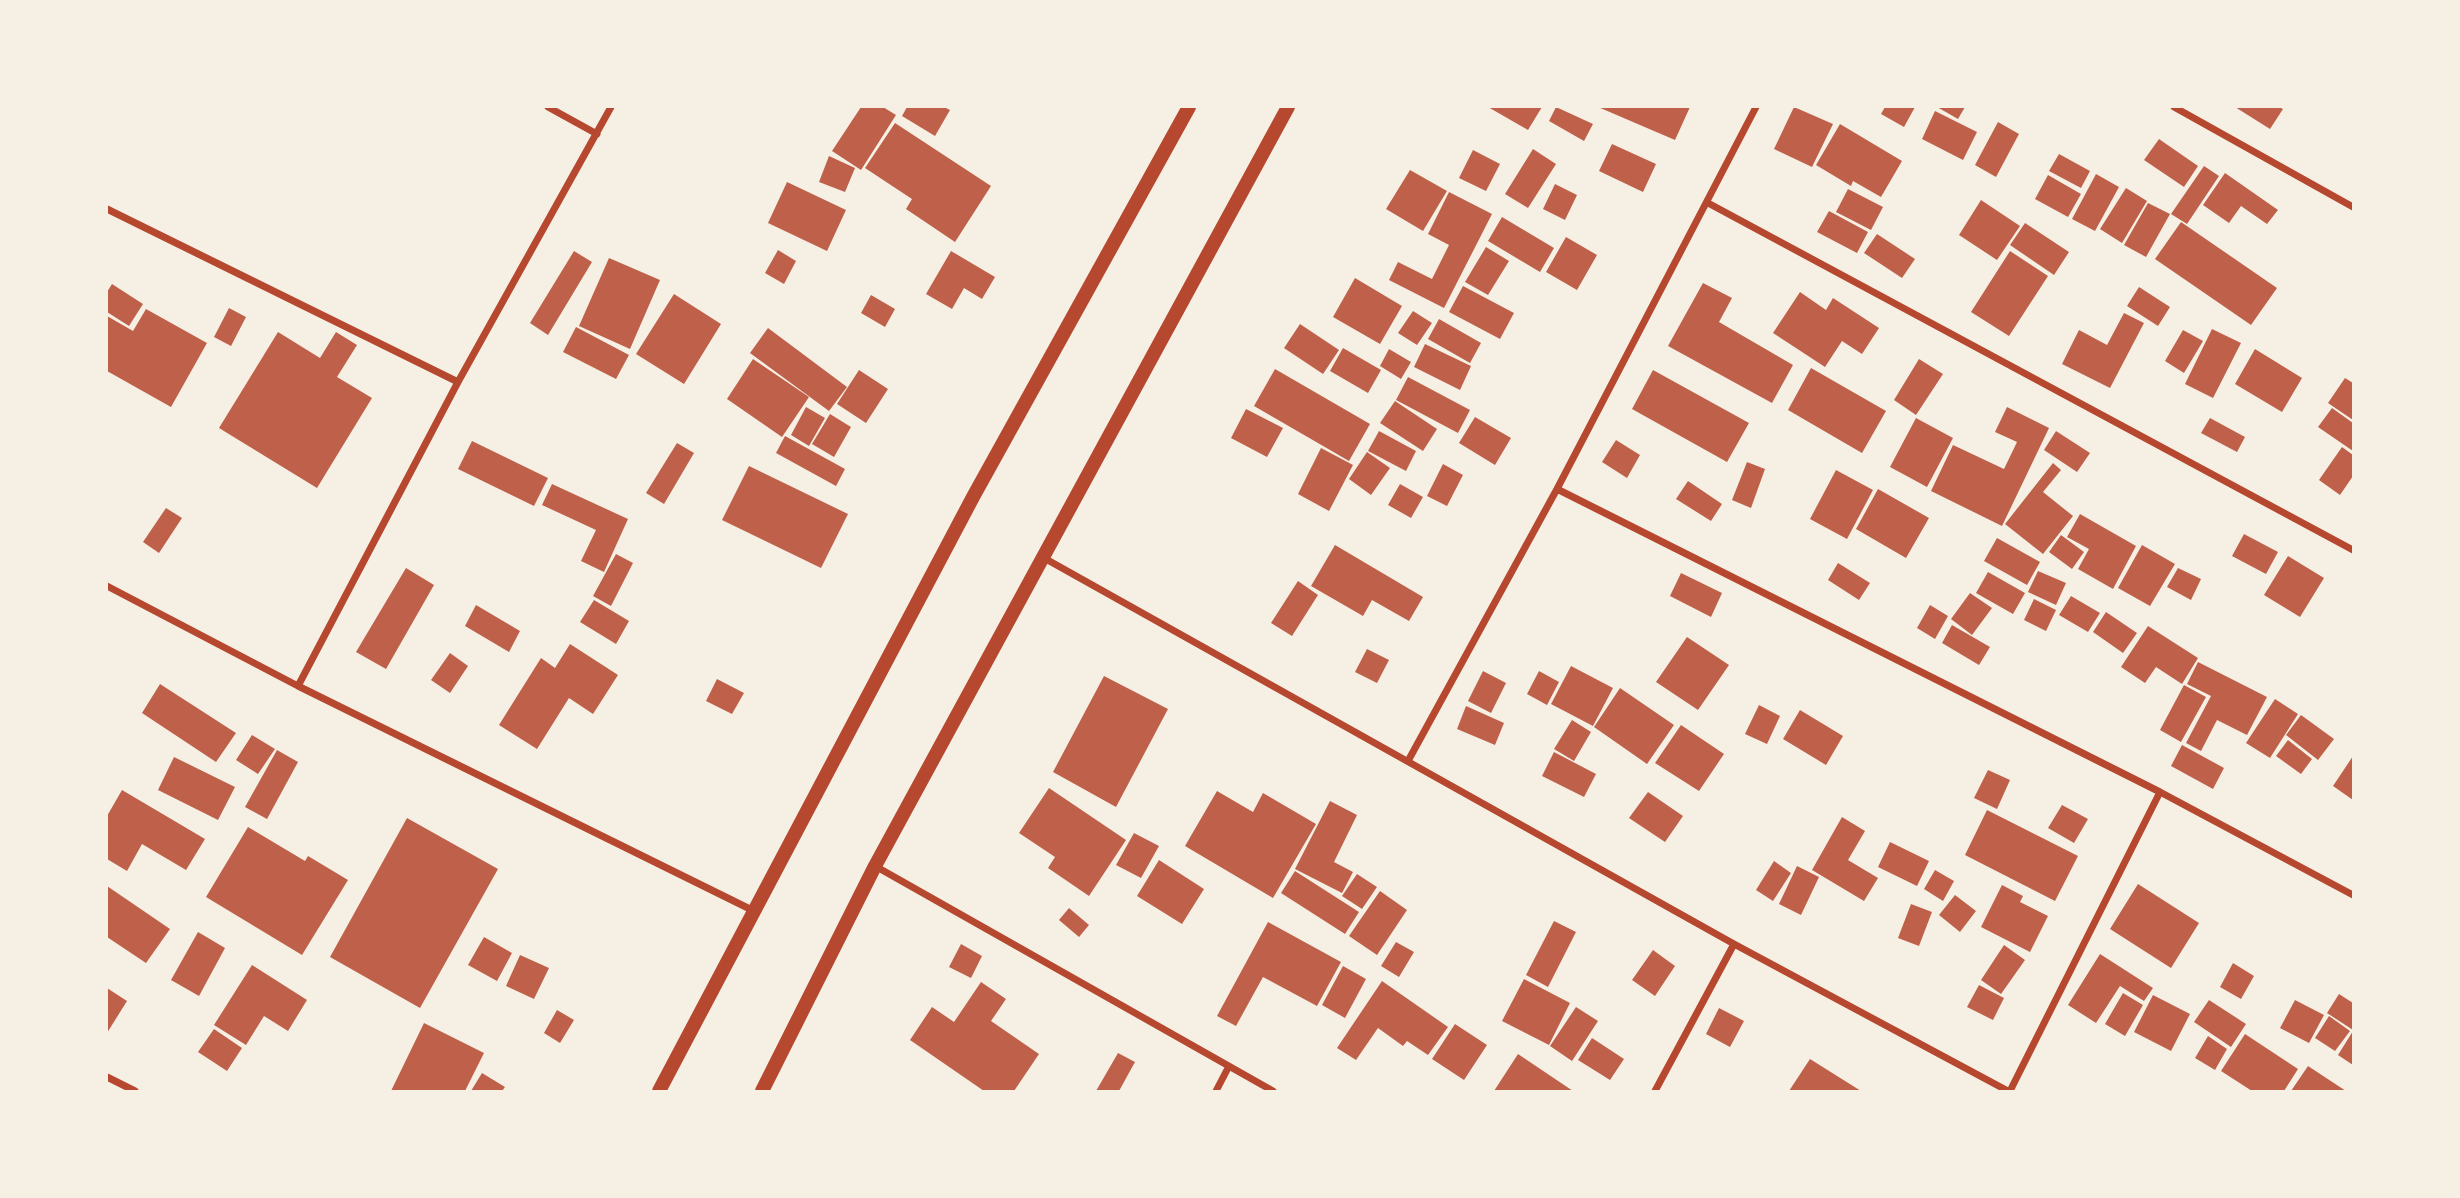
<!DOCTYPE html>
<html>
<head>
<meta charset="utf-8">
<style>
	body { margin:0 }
	#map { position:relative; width:2460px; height:1198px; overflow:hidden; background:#f6efe4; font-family:Jost,sans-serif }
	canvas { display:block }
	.frame { position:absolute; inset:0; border:108px solid #f6efe4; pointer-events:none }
</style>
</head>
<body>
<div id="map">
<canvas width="2460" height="1198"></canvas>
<div class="frame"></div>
</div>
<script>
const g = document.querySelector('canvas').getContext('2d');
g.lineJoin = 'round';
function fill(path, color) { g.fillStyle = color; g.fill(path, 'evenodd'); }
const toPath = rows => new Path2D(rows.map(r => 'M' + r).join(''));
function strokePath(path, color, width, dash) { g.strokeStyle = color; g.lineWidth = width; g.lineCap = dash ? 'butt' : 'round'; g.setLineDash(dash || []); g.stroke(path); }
const building = toPath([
	[861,107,883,107,896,115,861,170,832,151],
	[907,107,944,107,950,110,935,136,902,116],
	[1488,107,1542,107,1528,130],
	[1556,107,1593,124,1584,141,1549,121],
	[1598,107,1690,107,1675,140],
	[1794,107,1833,124,1812,167,1774,149],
	[1885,107,1915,107,1904,127,1881,114],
	[1937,107,1965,107,1958,119],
	[2235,107,2279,107,2283,109,2270,129],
	[1935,111,1977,132,1963,160,1922,139],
	[1998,122,2019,134,1996,177,1975,165],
	[895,123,991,186,955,242,906,209,912,199,865,168],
	[1840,124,1902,161,1881,197,1853,181,1851,186,1816,165],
	[2159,139,2198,166,2184,187,2144,160],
	[1612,144,1656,164,1643,192,1599,171],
	[1533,149,1556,164,1528,208,1505,194],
	[1473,150,1500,164,1486,191,1459,178],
	[2059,154,2090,171,2081,188,2049,171],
	[829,156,855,168,845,192,819,182],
	[2204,166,2219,176,2187,224,2171,214],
	[1410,170,1447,191,1423,231,1386,209],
	[2225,173,2278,210,2267,224,2241,206,2229,223,2203,205],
	[2096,174,2119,187,2095,231,2072,219],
	[2048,175,2081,194,2068,217,2035,199],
	[787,182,846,210,827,251,768,223],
	[1555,184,1577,195,1565,220,1543,209],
	[2126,188,2147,201,2122,243,2100,229],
	[1848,189,1883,207,1871,230,1836,212],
	[1449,192,1492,214,1444,308,1389,280,1398,262,1432,279,1449,245,1428,234],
	[1981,200,2020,226,1997,260,1959,235],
	[2148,203,2170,214,2146,257,2124,245],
	[1829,211,1868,232,1857,253,1817,232],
	[1502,217,1554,248,1540,272,1488,241],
	[2181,222,2277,288,2251,325,2155,259],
	[2025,223,2069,252,2054,275,2010,245],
	[1877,234,1915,259,1902,278,1864,253],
	[1566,237,1597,255,1577,290,1546,272],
	[1486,247,1509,261,1488,295,1465,282],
	[778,250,796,261,784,284,765,273],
	[574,251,592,262,548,335,530,323],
	[951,251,995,277,982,299,964,288,952,309,926,294],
	[2010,251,2048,276,2009,336,1971,312],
	[609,258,660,280,630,349,579,326],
	[1355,278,1402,306,1380,344,1333,317],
	[1703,283,1732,298,1719,322,1793,365,1772,403,1668,346],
	[112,284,143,304,129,326,107,312,107,292],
	[1463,286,1514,313,1500,339,1449,312],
	[2139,287,2170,307,2158,326,2127,306],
	[1800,292,1826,310,1833,298,1879,328,1862,354,1842,341,1825,367,1773,333],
	[674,294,721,324,684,384,636,354],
	[871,295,895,309,885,327,861,313],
	[229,308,246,317,231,346,214,337],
	[146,309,207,343,171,407,107,371,107,316,133,331],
	[1413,311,1432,323,1417,345,1398,333],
	[2124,313,2144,323,2110,388,2062,364,2079,330,2107,345],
	[1439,319,1481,343,1470,363,1428,339],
	[1300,324,1339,350,1323,374,1284,348],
	[576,327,629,355,616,379,563,352],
	[768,328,847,387,829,411,750,353],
	[2212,329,2241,343,2213,398,2185,384],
	[2183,330,2203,341,2184,373,2165,361],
	[278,332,320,358,336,332,357,345,337,377,372,398,317,488,219,428],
	[1425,344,1471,366,1460,390,1414,367],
	[1343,348,1381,370,1368,393,1330,371],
	[1389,349,1411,362,1401,379,1380,366],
	[2255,349,2302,378,2282,412,2235,384],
	[753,359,809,397,782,437,727,399],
	[1919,359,1943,374,1916,415,1894,400],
	[1811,368,1886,411,1862,453,1788,410],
	[1275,369,1370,424,1349,461,1254,406],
	[859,370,888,389,866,423,837,404],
	[1653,370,1749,423,1727,462,1632,409],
	[1408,377,1470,410,1458,433,1396,400],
	[2345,378,2353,383,2353,420,2328,403],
	[1395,401,1437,429,1423,451,1380,423],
	[806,407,825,418,809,446,791,435],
	[2007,407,2049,428,2002,526,1931,491,1953,445,2004,469,2017,442,1995,432],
	[2332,408,2353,423,2353,451,2318,427],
	[1246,409,1283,428,1267,457,1231,438],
	[830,414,851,427,834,457,812,444],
	[1475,417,1511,438,1495,465,1459,443],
	[1916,418,1953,438,1927,487,1890,467],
	[2210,418,2245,437,2237,452,2201,433],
	[1379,431,1416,451,1406,471,1368,451],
	[2056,431,2090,453,2077,472,2044,450],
	[785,436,845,469,836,486,776,453],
	[1616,440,1640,455,1627,478,1602,462],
	[472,441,548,478,534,506,458,469],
	[677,443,694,453,664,504,646,493],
	[2342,447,2353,455,2353,476,2340,495,2319,480],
	[1321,448,1353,465,1329,511,1298,494],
	[1367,452,1390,468,1371,495,1349,479],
	[1747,462,1765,469,1751,508,1732,500],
	[2053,463,2061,470,2043,492,2073,516,2043,554,2005,524],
	[1443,464,1463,475,1447,506,1427,496],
	[749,466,848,514,821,568,722,520],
	[1836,470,1873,490,1847,539,1810,519],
	[1688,481,1722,504,1711,521,1676,499],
	[552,484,628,519,604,572,581,561,596,530,542,505],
	[1400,484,1423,497,1411,518,1388,505],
	[1878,489,1929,518,1906,558,1856,529],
	[166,508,182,518,159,553,143,542],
	[2080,514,2136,546,2113,589,2078,569,2089,549,2067,537],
	[2244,534,2278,552,2266,574,2232,556],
	[2061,535,2084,552,2072,569,2049,552],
	[1997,538,2040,562,2027,585,1984,561],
	[1335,545,1423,597,1409,621,1372,600,1363,616,1311,586],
	[2142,545,2175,564,2150,606,2118,588],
	[616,554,633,563,611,606,593,596],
	[2288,556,2324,578,2300,617,2264,595],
	[1838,563,1870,583,1859,600,1828,580],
	[406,568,434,585,386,669,356,652],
	[2178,568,2201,579,2191,600,2167,587],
	[2038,571,2066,583,2056,605,2028,592],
	[1988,572,2025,593,2013,614,1976,593],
	[1681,573,1722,593,1711,617,1670,596],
	[1298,581,1318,595,1292,636,1271,623],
	[1970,593,1992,608,1972,635,1951,619],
	[2071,596,2100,613,2088,632,2059,615],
	[2034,599,2056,610,2046,631,2024,620],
	[594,600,629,621,616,644,580,622],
	[476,605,520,631,509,652,465,626],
	[1930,605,1948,616,1935,639,1917,628],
	[2106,612,2137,633,2123,653,2093,632],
	[1952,625,1990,647,1979,665,1942,643],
	[2148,626,2198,658,2182,684,2156,667,2145,683,2121,667],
	[1687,637,1729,665,1698,710,1656,682],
	[570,644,618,675,593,714,569,698,537,749,499,725,541,658,555,668],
	[1367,649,1389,660,1377,683,1355,672],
	[450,653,468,666,450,693,431,680],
	[2198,662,2267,697,2247,735,2217,720,2201,751,2186,743,2211,696,2187,684],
	[1571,666,1613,688,1593,726,1551,704],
	[1483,671,1506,683,1491,713,1468,701],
	[1539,671,1559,682,1547,705,1527,694],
	[1104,676,1168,709,1116,807,1053,772],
	[717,679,744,693,732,714,706,701],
	[160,684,236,733,216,762,142,713],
	[2184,685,2206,697,2181,742,2160,730],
	[1620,688,1674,725,1647,764,1594,727],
	[2275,699,2298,714,2270,758,2246,743],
	[1759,705,1780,716,1767,744,1745,734],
	[1466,706,1504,723,1495,745,1457,729],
	[1800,710,1843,736,1826,765,1783,739],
	[2301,715,2334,739,2318,760,2286,735],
	[1572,720,1591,732,1574,761,1554,749],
	[1681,725,1724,754,1699,791,1655,763],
	[252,735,275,749,258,774,236,760],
	[2288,740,2312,759,2301,774,2276,756],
	[2182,745,2224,768,2213,789,2171,766],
	[277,750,298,762,267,819,245,807],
	[1554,752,1596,774,1584,797,1542,776],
	[2353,756,2353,800,2333,786],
	[174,757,235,787,218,820,158,790],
	[1988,770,2010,780,1997,809,1974,798],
	[1049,788,1126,840,1089,896,1048,868,1055,857,1019,833],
	[122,790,205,839,186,870,142,844,127,871,107,859,107,816],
	[1217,791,1253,812,1263,793,1316,824,1273,898,1185,846],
	[1648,792,1683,816,1665,842,1629,818],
	[1330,801,1357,815,1334,862,1353,872,1342,893,1295,869],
	[2062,805,2088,819,2074,843,2048,828],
	[1987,810,2078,856,2055,901,1965,855],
	[1842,817,1865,831,1848,860,1878,878,1864,901,1812,870],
	[407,818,498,869,420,1008,330,957],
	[248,827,305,861,308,856,348,880,302,955,206,897],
	[1134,833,1159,846,1141,878,1116,865],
	[1890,842,1929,861,1917,886,1878,867],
	[1159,860,1204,889,1182,924,1137,896],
	[1774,861,1791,873,1773,901,1756,890],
	[1797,866,1819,877,1801,915,1779,904],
	[1935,870,1954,881,1943,901,1924,889],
	[1295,871,1359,912,1345,934,1281,893],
	[1357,874,1377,887,1362,909,1342,896],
	[2138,884,2199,923,2171,968,2110,929],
	[2002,885,2023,896,2020,902,2048,916,2030,952,1981,927],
	[107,886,170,929,146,963,107,937],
	[1380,891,1407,910,1377,955,1349,936],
	[1955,895,1976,911,1960,932,1939,915],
	[1911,904,1932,912,1919,946,1898,938],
	[1069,908,1089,925,1079,937,1059,920],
	[1554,921,1576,932,1548,987,1526,975],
	[1268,922,1341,962,1317,1006,1263,977,1236,1026,1217,1016],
	[198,932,225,948,199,996,171,980],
	[484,937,512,953,497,981,468,965],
	[1396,942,1414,952,1399,977,1381,966],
	[961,944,982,956,971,978,949,967],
	[2004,945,2025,960,2001,994,1981,980],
	[1653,950,1675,966,1655,996,1632,980],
	[2100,954,2153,988,2144,1001,2120,986,2096,1023,2068,1005],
	[520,955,549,968,534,999,506,986],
	[2233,963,2254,976,2241,999,2220,987],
	[252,965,307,1000,288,1031,264,1016,246,1045,214,1025],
	[1343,966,1366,979,1345,1018,1322,1005],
	[1524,979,1570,1003,1549,1045,1502,1021],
	[1382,981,1448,1027,1428,1055,1407,1041,1403,1046,1378,1028,1356,1060,1337,1048],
	[981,982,1006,999,991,1021,1039,1054,1014,1091,984,1091,910,1040,932,1007,954,1022],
	[1979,985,2004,998,1993,1020,1967,1007],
	[107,988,127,1001,107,1033],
	[2123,993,2143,1005,2125,1036,2105,1024],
	[2339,994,2353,1003,2353,1030,2327,1013],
	[2153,995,2190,1014,2171,1051,2134,1032],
	[2209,1000,2246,1024,2231,1047,2194,1022],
	[2295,1000,2324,1015,2309,1043,2280,1028],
	[1576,1007,1598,1021,1572,1061,1550,1046],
	[1719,1008,1744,1021,1730,1047,1706,1034],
	[557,1010,574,1020,560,1043,544,1033],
	[2329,1016,2350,1031,2335,1051,2315,1038],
	[424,1023,484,1053,465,1091,391,1091],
	[1455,1024,1487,1045,1464,1080,1432,1059],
	[214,1029,242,1048,227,1071,198,1052],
	[2353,1031,2353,1065,2338,1055],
	[2245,1034,2298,1069,2284,1091,2252,1091,2221,1071],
	[2208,1036,2227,1049,2215,1070,2195,1058],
	[1592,1038,1624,1059,1610,1080,1578,1060],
	[1118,1053,1135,1062,1119,1091,1096,1091],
	[1518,1054,1573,1091,1494,1091],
	[1810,1059,1861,1091,1789,1091],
	[2308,1066,2346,1091,2291,1091],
	[482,1073,505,1087,502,1091,471,1091]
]);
const minor = toPath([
	[548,107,597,134],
	[2174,107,2353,207],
	[1708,203,2353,550],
	[107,209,458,382],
	[1557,489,2160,792,2353,895],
	[1044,558,1734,944,2008,1091],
	[107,586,298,686,754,911],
	[298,686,458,382,611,107],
	[1408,761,1557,489,1756,107],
	[875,866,1273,1091],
	[107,1077,135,1091],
	[1216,1091,1228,1068],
	[1655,1091,1734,944],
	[2010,1091,2160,792]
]);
const secondary = toPath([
	[659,1091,973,497,1189,107],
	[762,1091,875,866,1288,107]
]);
fill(building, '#bf614a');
strokePath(minor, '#b5482f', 7);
strokePath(secondary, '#b5482f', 14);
</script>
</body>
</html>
